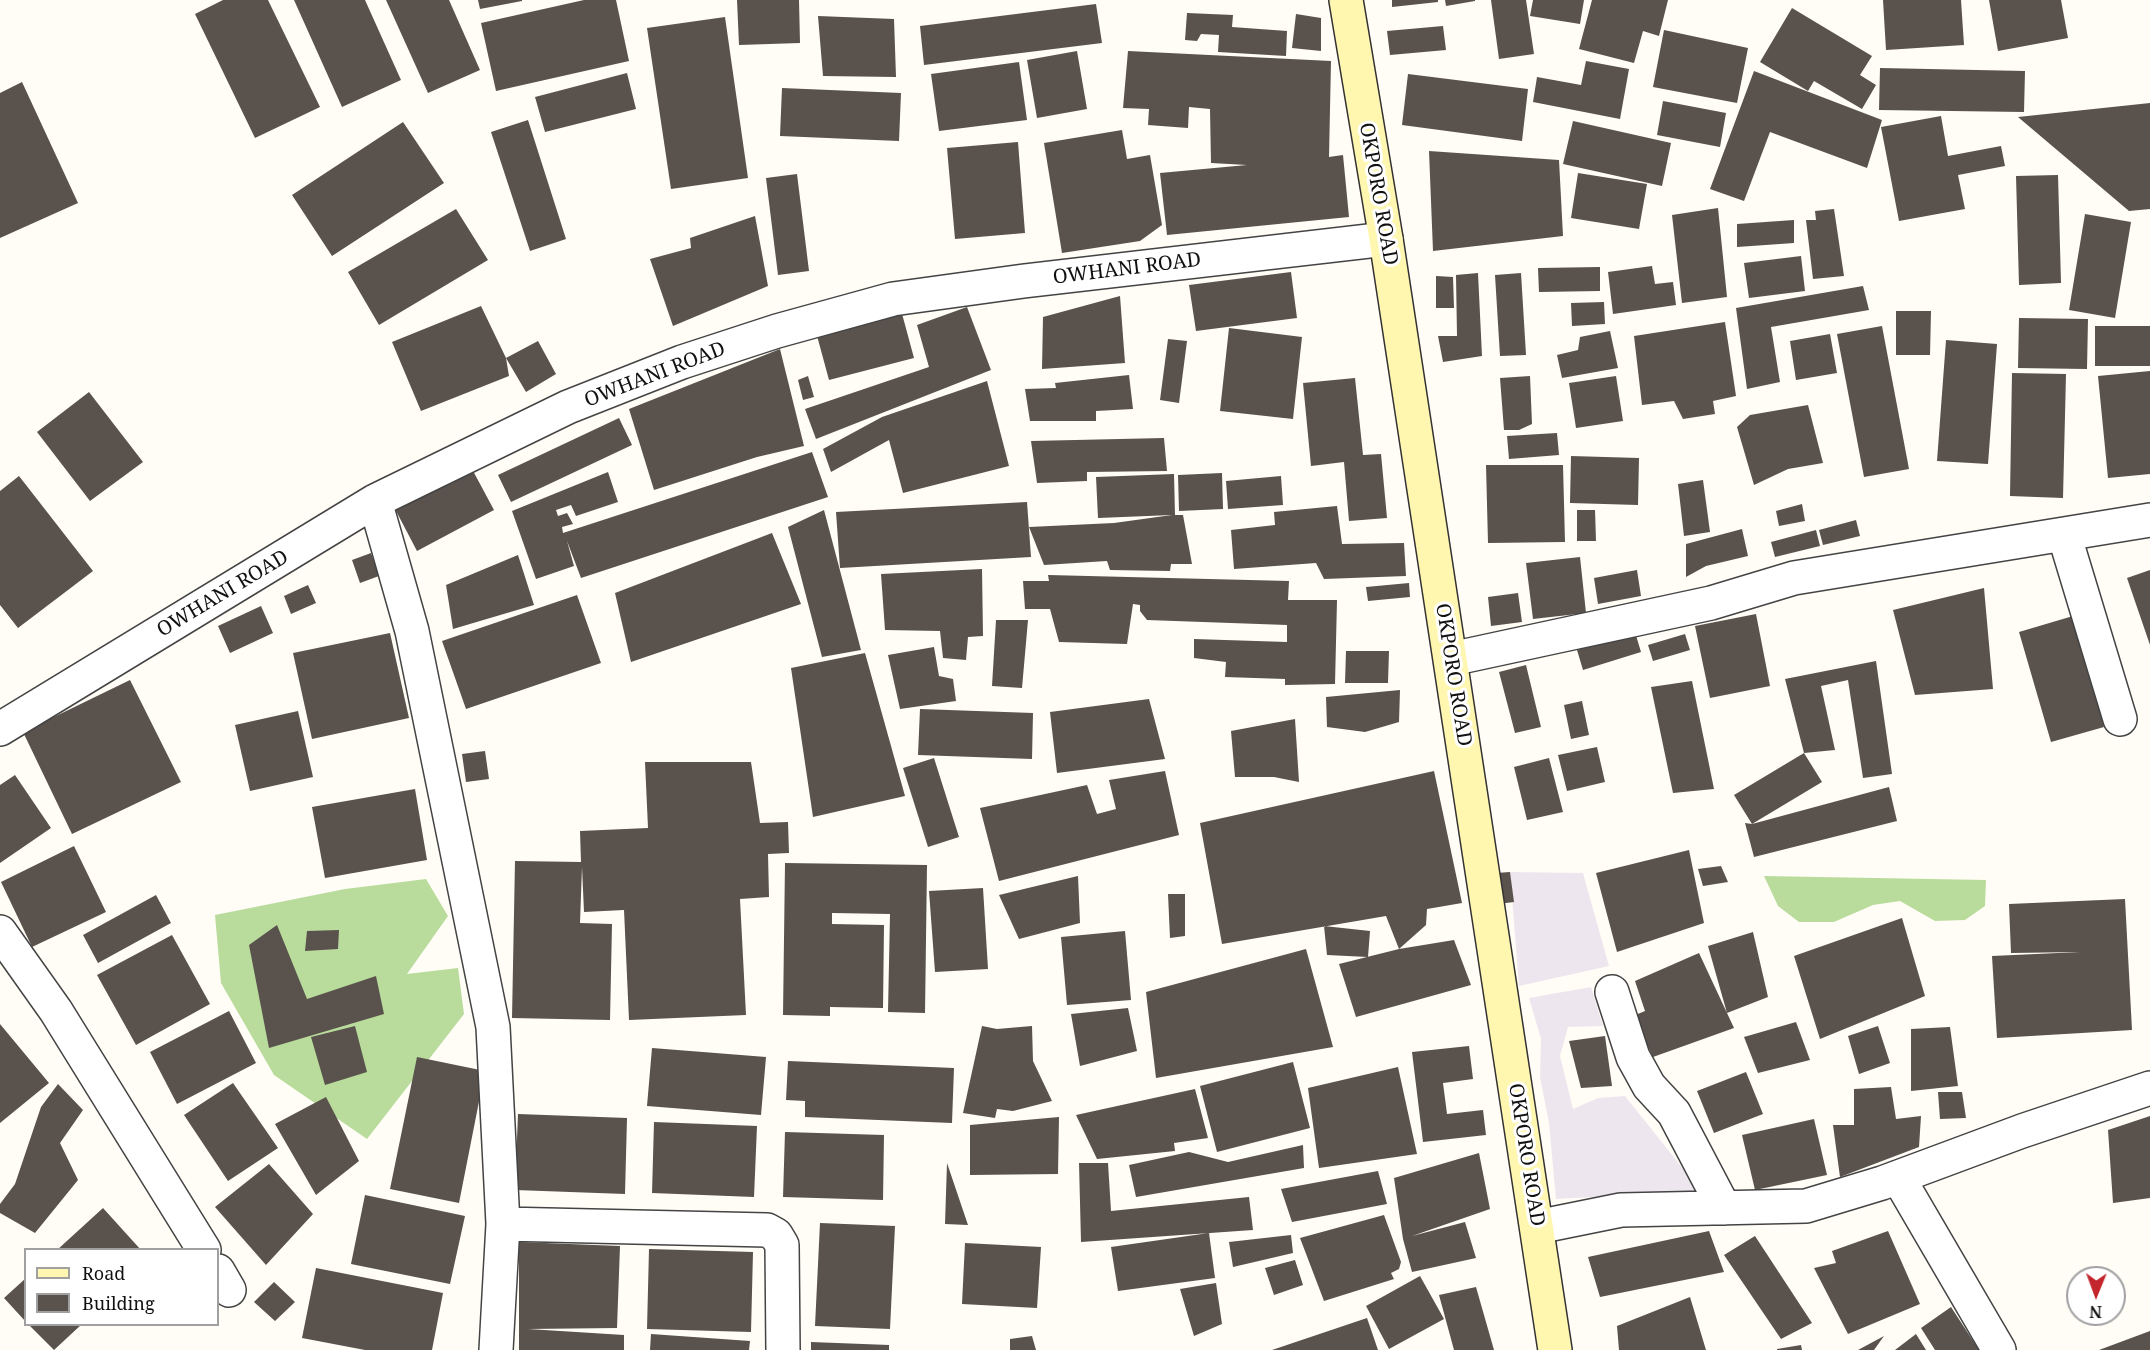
<!DOCTYPE html>
<html>
<head>
<meta charset="utf-8">
<style>
	body { margin:0 }
	#map { position:relative; width:2150px; height:1350px; overflow:hidden; background:#fffdf5; font-family:"Noto Serif",serif }
	canvas { display:block }
	.legend { position:absolute; left:24px; top:1248px; width:195px; height:78px; box-sizing:border-box; background:#fff; border:2px solid #a0a0a0; margin:0; padding:8px 10px; list-style:none; font-size:18px; color:#111 }
	.legend li { display:flex; align-items:center; gap:12px; height:30px }
	.legend b { width:30px; border:2px solid #a0a0a0 }
	.north { position:absolute; left:2066px; top:1266px; width:60px; height:60px; box-sizing:border-box; background:#fff; border:2px solid #a0a0a0; border-radius:50%; rotate:181deg; font-size:16px; font-weight:700; line-height:24px; text-align:center; color:#111 }
	.north::after { content:''; display:block; margin:auto; width:21px; height:27px; background:#c4262e; clip-path:polygon(50% 0,100% 100%,50% 72%,0 100%) }
</style>
</head>
<body>
<div id="map">
<canvas width="2150" height="1350"></canvas>
<ul class="legend">
<li><b style="height:8px;background:#fff6b0"></b>Road</li>
<li><b style="height:16px;background:#5a524d"></b>Building</li>
</ul>
<div class="north">N</div>
</div>
<script>
const g = document.querySelector('canvas').getContext('2d');
g.lineJoin = 'round';
function fill(path, color) { g.fillStyle = color; g.fill(path, 'evenodd'); }
const toPath = rows => new Path2D(rows.map(r => 'M' + r).join(''));
function strokePath(path, color, width, dash) { g.strokeStyle = color; g.lineWidth = width; g.lineCap = dash ? 'butt' : 'round'; g.setLineDash(dash || []); g.stroke(path); }
function drawText(font, color, halo, rows, align = 'center') {
  g.font = font + ' "Noto Serif",serif'; g.lineWidth = 6; g.setLineDash([]); g.textBaseline = 'middle'; g.strokeStyle = halo; g.fillStyle = color; for (const [text, x, y, turn = 0] of rows) {
    g.save(); g.translate(x, y); g.rotate((+turn || 0) * Math.PI / 180); g.textAlign = isNaN(turn) ? turn : align; if (halo) g.strokeText(text, 0, 0); g.fillText(text, 0, 0); g.restore();
  }
}
const industrial = toPath([
	[1510,872,1583,873,1609,966,1519,986],
	[1591,987,1603,1026,1568,1027,1560,1056,1573,1109,1598,1098,1625,1096,1701,1191,1556,1199,1549,1123,1540,1077,1541,1039,1529,998]
]);
const forest = toPath([
	[1764,876,1986,880,1985,906,1965,920,1935,921,1900,901,1873,905,1834,922,1799,922,1778,906],
	[426,879,448,916,407,974,458,968,464,1014,367,1139,274,1075,221,983,215,915,345,889]
]);
const building = toPath([
	[223,0,268,0,320,107,255,138,195,14],
	[294,0,365,0,401,80,342,107],
	[386,0,449,0,480,70,428,93],
	[478,0,522,0,522,1,480,9],
	[584,0,616,0,629,61,496,91,481,23],
	[737,0,799,0,800,43,739,45],
	[1392,0,1438,0,1438,2,1392,7],
	[1445,0,1475,0,1475,1,1446,6],
	[1491,0,1526,0,1534,54,1499,59],
	[1533,0,1584,0,1580,24,1530,16],
	[1592,0,1668,0,1659,36,1643,31,1634,63,1579,49],
	[1883,0,1961,0,1964,45,1886,50],
	[1989,0,2061,0,2068,38,1998,51],
	[1096,4,1102,43,924,65,920,26],
	[1792,8,1872,56,1860,75,1876,85,1862,109,1814,81,1808,91,1760,62],
	[1187,13,1233,15,1232,27,1287,31,1286,56,1218,52,1219,35,1201,34,1197,41,1185,40],
	[1296,14,1321,18,1321,51,1292,48],
	[818,16,894,19,896,77,823,76],
	[725,17,748,178,671,189,647,28],
	[1443,26,1446,50,1390,55,1387,31],
	[1664,30,1748,48,1737,103,1653,87],
	[1077,51,1087,109,1037,118,1027,60],
	[1128,51,1331,61,1329,157,1343,155,1349,217,1167,235,1160,173,1247,165,1211,163,1210,109,1189,107,1188,128,1148,125,1149,109,1123,108],
	[1586,61,1629,69,1620,119,1533,102,1537,77,1581,85],
	[1019,62,1027,120,939,131,931,74],
	[1880,68,2025,71,2024,112,1879,110],
	[1754,71,1882,120,1867,168,1770,132,1744,201,1710,189],
	[627,73,636,109,545,132,535,97],
	[1408,74,1528,89,1522,141,1402,125],
	[22,82,78,203,0,238,0,93],
	[782,88,901,93,899,141,780,136],
	[1663,101,1726,113,1720,147,1657,135],
	[2150,103,2150,209,2129,211,2018,117],
	[1941,116,1948,156,2001,146,2005,166,1958,175,1965,209,1899,221,1881,127],
	[528,120,566,239,530,251,491,132],
	[1573,121,1671,143,1662,186,1563,164],
	[403,122,444,183,332,256,292,195],
	[1122,130,1127,159,1150,155,1162,225,1140,241,1062,253,1044,143],
	[1018,142,1025,233,955,239,947,148],
	[1429,151,1559,160,1563,236,1433,251],
	[1578,173,1647,184,1639,229,1571,218],
	[797,174,809,271,778,275,766,178],
	[2058,175,2061,283,2019,285,2016,176],
	[1718,208,1727,297,1682,303,1672,215],
	[456,209,488,260,379,325,348,272],
	[1834,209,1844,276,1813,279,1806,220,1816,220,1815,211],
	[2085,214,2131,222,2115,318,2069,310],
	[755,216,768,286,673,326,650,259,691,248,690,238],
	[1794,220,1794,243,1737,247,1737,224],
	[1801,256,1805,291,1749,298,1744,263],
	[1652,266,1655,284,1673,282,1676,305,1613,314,1608,272],
	[1600,267,1600,291,1539,292,1538,268],
	[1291,272,1297,318,1196,331,1189,285],
	[1478,273,1482,356,1443,362,1438,336,1457,336,1456,275],
	[1521,273,1526,355,1500,356,1495,275],
	[1436,276,1453,277,1454,308,1436,308],
	[1863,286,1869,310,1771,327,1780,382,1747,389,1736,308],
	[1120,296,1125,363,1042,369,1043,317],
	[1604,302,1605,324,1572,326,1571,303],
	[481,306,506,358,509,376,421,411,392,342],
	[967,307,991,370,816,439,805,409,929,367,917,325],
	[901,310,914,358,829,380,816,332],
	[1896,311,1931,311,1930,355,1896,355],
	[2019,318,2088,319,2087,369,2018,368],
	[1725,322,1736,396,1713,401,1715,414,1683,419,1674,401,1642,405,1634,336],
	[1882,326,1909,469,1864,477,1837,334],
	[2095,326,2150,326,2150,366,2095,366],
	[1229,328,1302,337,1293,419,1220,411],
	[1610,331,1618,368,1562,378,1557,355,1578,350,1580,337],
	[1830,334,1837,373,1796,380,1790,341],
	[1168,339,1187,341,1179,403,1160,400],
	[1946,340,1997,344,1988,464,1937,461],
	[538,341,556,374,526,392,506,358],
	[780,349,804,446,757,457,654,490,629,409],
	[2150,371,2150,474,2108,478,2098,376],
	[2012,373,2066,374,2063,498,2010,496],
	[1129,375,1133,409,1096,411,1096,421,1030,421,1025,389,1056,388,1055,383],
	[808,376,814,397,803,400,798,380],
	[1530,376,1532,424,1519,430,1504,430,1500,378],
	[1616,376,1623,421,1576,428,1569,383],
	[1355,378,1363,455,1381,454,1387,518,1349,521,1344,462,1311,466,1303,383],
	[987,381,1009,466,903,493,889,440,831,472,823,449,882,417],
	[89,392,143,462,90,501,37,432],
	[1808,405,1823,463,1788,469,1754,485,1737,427,1750,415],
	[619,418,632,445,511,502,498,475],
	[1557,433,1559,455,1509,459,1507,436],
	[1164,438,1167,471,1087,472,1087,481,1037,483,1031,441],
	[812,452,828,497,581,578,567,541,574,566,536,579,512,511,608,472,618,502,576,516,571,505,556,510,558,516,567,513,573,524,562,527,563,533],
	[1571,456,1639,458,1638,505,1570,503],
	[1486,465,1563,465,1565,542,1488,543],
	[472,469,494,510,417,551,395,509],
	[1222,473,1223,509,1179,511,1178,475],
	[1174,474,1175,515,1183,515,1192,564,1171,564,1170,571,1110,570,1107,561,1044,565,1029,527,1114,523,1172,515,1098,518,1096,477],
	[19,476,93,571,18,628,0,605,0,491],
	[1281,476,1283,505,1228,509,1226,481],
	[1703,480,1710,532,1684,536,1678,484],
	[1027,502,1031,557,840,568,836,512],
	[1802,504,1805,521,1779,526,1776,511],
	[1337,506,1342,544,1404,543,1406,576,1324,579,1316,563,1234,569,1231,530,1275,525,1274,512],
	[824,510,861,650,822,657,788,527],
	[1577,510,1595,510,1596,541,1577,541],
	[1856,520,1860,536,1823,545,1819,530],
	[1742,529,1748,556,1706,566,1686,577,1686,544],
	[1816,530,1820,546,1775,557,1771,542],
	[772,533,801,604,631,662,615,593],
	[371,553,379,576,360,583,352,560],
	[518,555,534,605,453,629,446,585],
	[1580,557,1586,613,1533,619,1526,563],
	[982,569,983,636,968,637,966,660,943,658,940,631,885,630,881,574],
	[1637,570,1641,596,1598,604,1594,578],
	[2150,570,2150,645,2127,578],
	[1048,575,1289,581,1288,600,1337,600,1335,684,1285,685,1285,679,1225,677,1226,662,1194,658,1194,639,1287,642,1287,625,1147,620,1140,611,1140,605,1133,604,1127,644,1059,642,1050,609,1025,609,1023,581,1049,581],
	[1409,583,1410,597,1368,601,1366,587],
	[308,585,316,603,291,614,284,596],
	[1984,588,1993,689,1915,695,1893,610],
	[1518,593,1522,622,1491,626,1488,597],
	[577,595,601,663,466,709,442,641],
	[261,606,273,633,230,653,218,626],
	[1756,614,1770,686,1710,698,1695,626],
	[2073,616,2104,727,2051,742,2019,632],
	[996,620,1028,620,1022,688,992,686],
	[1635,632,1641,652,1583,670,1577,650],
	[390,633,409,718,312,739,293,653],
	[1685,634,1690,650,1653,661,1648,645],
	[934,647,939,676,953,679,956,701,900,709,888,655],
	[1346,651,1389,651,1388,683,1345,683],
	[865,653,905,796,813,817,791,668],
	[1876,661,1892,774,1863,778,1848,680,1821,686,1835,750,1804,753,1785,679],
	[1526,665,1541,727,1515,733,1499,672],
	[130,680,181,782,72,834,23,732],
	[1692,681,1714,789,1673,793,1651,687],
	[1400,690,1399,722,1365,732,1327,727,1326,697],
	[1149,699,1165,759,1057,773,1050,712],
	[1582,701,1589,735,1571,739,1564,705],
	[920,709,1033,713,1032,759,918,755],
	[298,711,313,777,250,791,235,725],
	[1295,719,1299,782,1274,777,1235,777,1231,731],
	[1597,747,1605,782,1567,791,1558,755],
	[485,751,489,779,466,782,462,754],
	[1804,753,1822,782,1752,824,1734,795],
	[934,758,959,837,928,847,903,768],
	[1549,758,1563,812,1527,820,1514,767],
	[645,762,751,762,760,823,788,822,789,853,768,854,769,897,740,899,746,1015,629,1020,624,910,584,912,582,867,580,923,612,924,610,1020,512,1018,515,861,581,862,580,831,648,828],
	[1165,771,1179,835,999,881,980,808,1087,785,1097,814,1116,809,1109,780],
	[1434,771,1462,903,1427,909,1426,925,1399,949,1386,916,1222,944,1200,823],
	[15,775,51,828,0,863,0,785],
	[1889,787,1897,821,1754,857,1745,823,1752,824],
	[415,789,427,860,325,878,312,807],
	[74,846,106,912,32,947,1,882],
	[1689,850,1704,923,1617,952,1596,873],
	[785,863,927,865,925,1013,888,1012,890,914,832,913,832,924,884,925,883,1008,830,1007,830,1016,783,1015],
	[1721,866,1728,882,1703,886,1698,869],
	[1510,872,1514,902,1498,904,1496,873],
	[1078,876,1080,923,1019,939,999,895],
	[983,888,988,969,935,972,929,891],
	[1168,894,1185,894,1185,936,1170,938],
	[156,895,171,923,98,963,83,935],
	[2125,899,2132,1030,1997,1038,1992,956,2080,952,2011,953,2009,904],
	[1902,918,1925,996,1820,1039,1794,956],
	[277,925,307,999,376,976,384,1014,269,1048,249,945],
	[1324,926,1370,931,1368,957,1327,955],
	[339,930,338,949,305,951,307,931],
	[1125,931,1131,1000,1067,1005,1061,937],
	[1753,932,1768,997,1727,1013,1708,946],
	[172,935,210,1004,136,1045,97,975],
	[1454,940,1471,985,1356,1017,1339,964,1399,949],
	[1306,949,1333,1047,1156,1078,1146,992],
	[1699,953,1734,1028,1653,1057,1633,1016,1645,1011,1635,981],
	[1128,1008,1137,1051,1080,1066,1071,1014],
	[229,1011,256,1063,177,1104,150,1052],
	[1796,1022,1810,1060,1758,1073,1744,1037],
	[0,1024,49,1083,0,1123],
	[355,1026,367,1072,325,1085,311,1037],
	[982,1026,997,1029,1032,1026,1033,1061,1052,1101,1013,1111,997,1109,995,1118,963,1113],
	[1878,1026,1890,1063,1859,1074,1848,1036],
	[1950,1027,1958,1086,1911,1091,1911,1029],
	[1605,1036,1612,1086,1581,1088,1569,1041],
	[1469,1046,1473,1079,1443,1083,1447,1114,1483,1110,1486,1135,1423,1142,1412,1052],
	[652,1048,766,1057,761,1115,647,1106],
	[417,1057,485,1071,459,1203,390,1189],
	[788,1061,954,1068,952,1123,805,1117,805,1101,786,1100],
	[1293,1062,1310,1128,1217,1152,1200,1086],
	[1398,1067,1417,1154,1319,1168,1308,1088],
	[1746,1072,1763,1114,1714,1133,1697,1091],
	[233,1083,278,1148,228,1181,184,1115],
	[58,1084,83,1110,60,1143,78,1180,35,1233,0,1213,0,1204,15,1184,41,1107],
	[1891,1087,1896,1119,1921,1116,1919,1147,1840,1177,1833,1125,1854,1125,1854,1089],
	[1195,1089,1208,1138,1174,1143,1175,1151,1097,1159,1076,1115],
	[1938,1092,1962,1092,1966,1118,1940,1119],
	[326,1097,359,1161,316,1195,275,1124],
	[518,1114,627,1118,625,1194,515,1190],
	[2150,1116,2150,1198,2113,1203,2108,1130],
	[1059,1117,1058,1174,970,1175,970,1125],
	[1814,1119,1827,1175,1755,1190,1742,1135],
	[654,1122,757,1126,754,1197,652,1193],
	[785,1132,884,1135,883,1200,783,1197],
	[1303,1145,1304,1168,1136,1197,1129,1165,1189,1152,1228,1162],
	[1479,1153,1490,1209,1412,1236,1465,1222,1476,1258,1412,1272,1403,1239,1394,1178],
	[947,1163,968,1225,945,1224],
	[1079,1163,1108,1163,1111,1211,1249,1197,1253,1230,1081,1242],
	[269,1164,313,1214,266,1265,215,1207],
	[1378,1171,1387,1204,1292,1222,1281,1189],
	[365,1195,465,1216,450,1284,351,1264],
	[103,1208,141,1250,57,1250],
	[1384,1215,1401,1262,1399,1269,1391,1273,1394,1279,1324,1301,1300,1238],
	[820,1223,895,1226,890,1329,815,1326],
	[1709,1231,1724,1272,1600,1297,1588,1257],
	[1888,1231,1920,1304,1848,1334,1814,1268,1836,1263,1832,1251],
	[1209,1233,1215,1278,1118,1291,1111,1247],
	[1291,1235,1293,1253,1233,1267,1229,1242],
	[1755,1236,1812,1323,1781,1339,1724,1255],
	[519,1242,620,1246,617,1328,528,1329,624,1335,624,1350,519,1350],
	[965,1243,1041,1247,1037,1308,962,1304],
	[649,1249,753,1252,751,1332,647,1329],
	[1295,1260,1303,1285,1274,1295,1265,1268],
	[316,1268,443,1293,432,1350,365,1350,302,1338],
	[1420,1276,1444,1319,1389,1349,1366,1306],
	[26,1278,26,1322,4,1298],
	[274,1282,295,1302,275,1321,254,1302],
	[1216,1283,1222,1324,1194,1336,1180,1289],
	[1476,1287,1494,1350,1454,1350,1439,1295],
	[1690,1297,1706,1350,1619,1350,1617,1326],
	[1951,1307,1979,1350,1935,1350,1921,1328],
	[1367,1318,1378,1350,1272,1350],
	[28,1324,82,1324,54,1350],
	[2150,1331,2150,1350,2099,1350],
	[651,1334,750,1341,749,1350,650,1350],
	[1916,1334,1926,1350,1895,1350],
	[1032,1336,1036,1350,1010,1350,1010,1339],
	[1884,1336,1874,1350,1858,1350],
	[811,1342,889,1345,889,1350,811,1350],
	[1801,1345,1802,1350,1777,1350,1777,1349]
]);
const minor = toPath([
	[375,501,412,631,493,1027,503,1224,496,1350],
	[2064,534,2120,719],
	[1451,659,1711,603,1794,578,2150,520],
	[0,729,375,501,568,407,682,362,777,331,893,299,1024,281,1386,239],
	[0,932,56,1011,204,1250],
	[1612,992,1633,1057,1649,1086,1674,1113,1724,1208],
	[1898,1177,1999,1350],
	[503,1224,767,1230,776,1235,782,1245,783,1350],
	[1537,1227,1621,1210,1806,1206,1882,1183,2022,1131,2150,1088],
	[218,1271,229,1290]
]);
const secondary = toPath([
	[1346,0,1386,239,1555,1350]
]);
const streetNames = [
	["OKPORO ROAD",1378,194,80],
	["OWHANI ROAD",1127,269,-7],
	["OWHANI ROAD",655,375,-21],
	["OWHANI ROAD",223,594,-31],
	["OKPORO ROAD",1453,675,81],
	["OKPORO ROAD",1526,1155,81]
];
fill(industrial, '#eee6ef');
fill(forest, '#b9dc9c');
fill(building, '#5a524d');
strokePath(minor, '#444', 36);
strokePath(secondary, '#333', 36);
strokePath(minor, '#fff', 33);
strokePath(secondary, '#fff6b0', 33);
drawText('20px', '#111', '#fff', streetNames);
</script>
</body>
</html>
